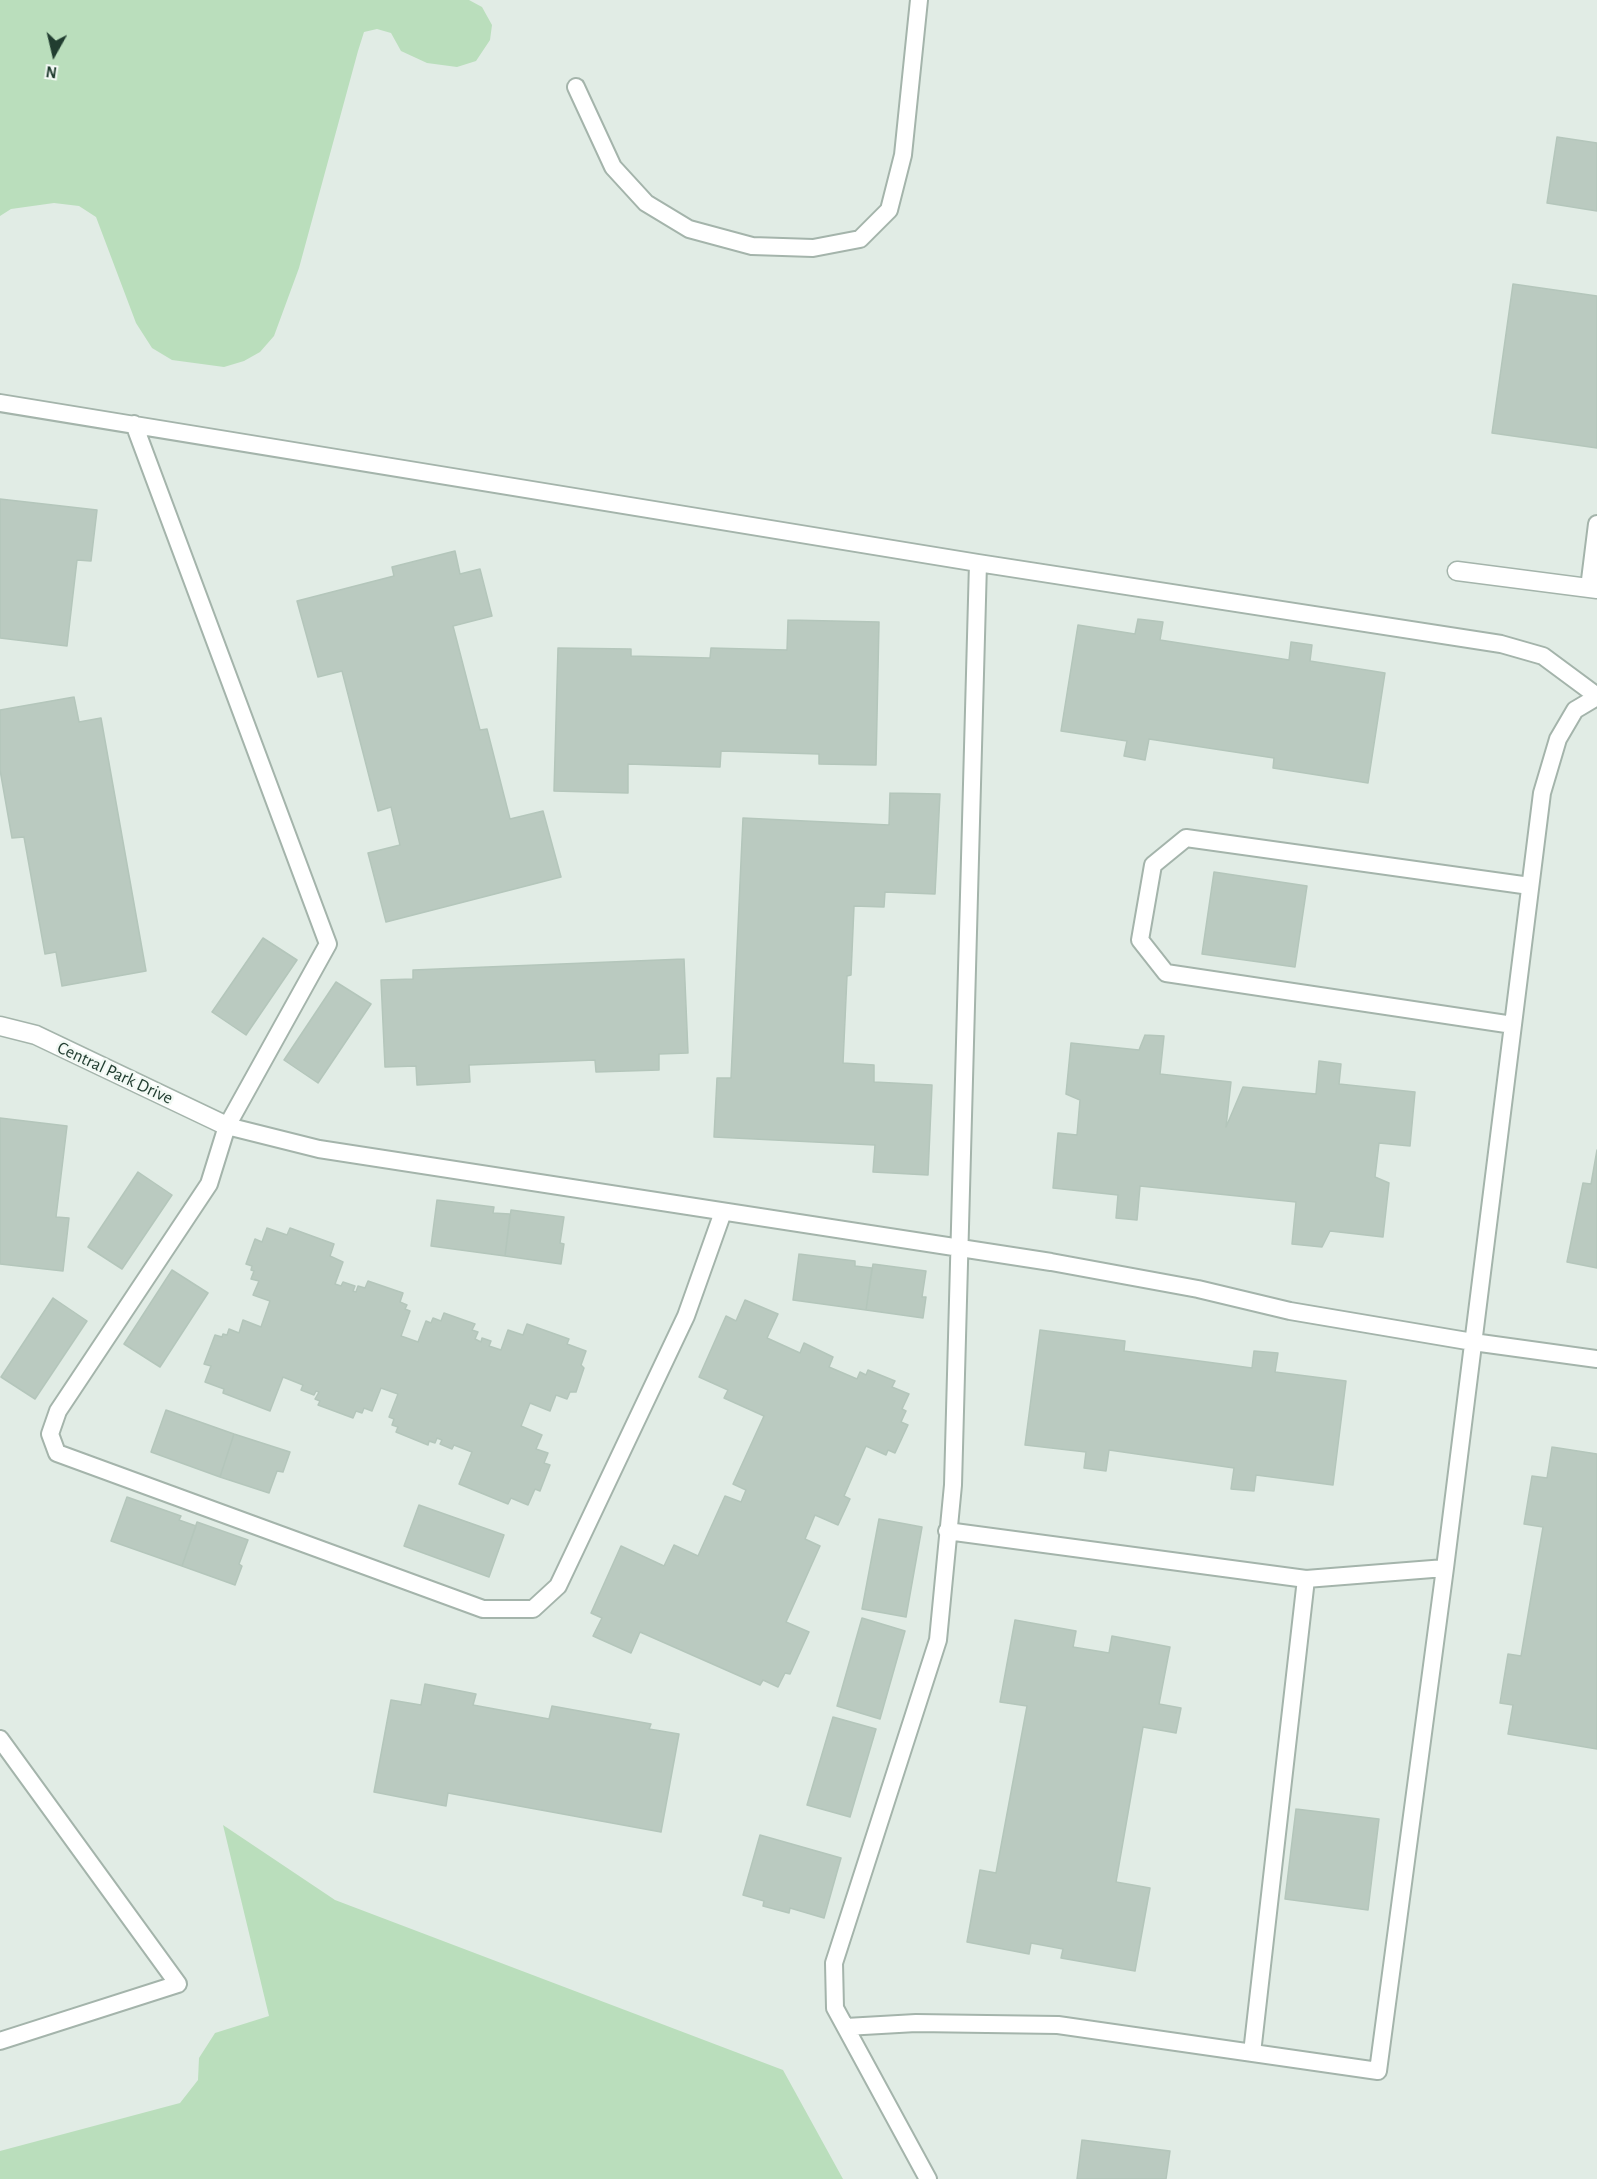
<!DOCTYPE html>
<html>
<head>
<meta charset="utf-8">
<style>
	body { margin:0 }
	#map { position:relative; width:1597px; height:2179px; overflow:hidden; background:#e1ece5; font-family:"Alegreya Sans",sans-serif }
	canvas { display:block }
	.north { position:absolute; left:24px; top:24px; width:60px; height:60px; -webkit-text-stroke:4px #f2f9f4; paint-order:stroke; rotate:188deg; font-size:16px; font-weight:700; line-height:24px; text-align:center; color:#213d30 }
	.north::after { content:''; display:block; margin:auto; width:21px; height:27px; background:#213d30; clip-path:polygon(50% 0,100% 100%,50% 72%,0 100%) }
</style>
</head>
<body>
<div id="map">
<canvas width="1597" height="2179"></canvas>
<div class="north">N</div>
</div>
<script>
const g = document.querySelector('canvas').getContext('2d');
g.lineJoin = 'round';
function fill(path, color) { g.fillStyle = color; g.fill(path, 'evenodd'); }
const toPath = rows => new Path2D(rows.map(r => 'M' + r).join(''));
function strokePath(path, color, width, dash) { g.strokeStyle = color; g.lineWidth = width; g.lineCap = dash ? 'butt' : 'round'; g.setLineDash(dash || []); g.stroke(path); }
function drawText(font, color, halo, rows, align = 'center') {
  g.font = font + ' "Alegreya Sans",sans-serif'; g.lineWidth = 5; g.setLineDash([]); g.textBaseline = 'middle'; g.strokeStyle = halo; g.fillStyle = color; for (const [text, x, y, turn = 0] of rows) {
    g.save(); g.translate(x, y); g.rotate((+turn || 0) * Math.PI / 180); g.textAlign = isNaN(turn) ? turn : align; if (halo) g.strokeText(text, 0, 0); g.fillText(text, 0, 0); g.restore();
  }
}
const green = toPath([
	[0,0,469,0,482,7,492,25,490,40,476,61,457,67,427,63,401,51,391,33,377,29,364,32,358,51,299,268,274,336,260,352,244,361,224,367,172,360,152,348,136,323,96,217,79,206,54,203,11,209,0,216],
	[223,1825,335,1900,783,2070,843,2179,0,2179,0,2151,180,2103,198,2080,199,2058,215,2033,269,2016]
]);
const building = toPath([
	[1557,137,1597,143,1597,211,1547,203,1557,137],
	[1513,284,1597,296,1597,448,1492,433,1513,284],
	[0,499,97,510,91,561,77,560,67,646,0,638,0,499],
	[455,551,460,574,480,569,492,616,453,626,480,730,487,729,510,819,543,811,561,877,386,922,368,853,400,845,391,807,378,811,342,671,318,677,297,601,394,576,392,567,455,551],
	[1138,619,1163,622,1160,640,1289,660,1291,642,1312,645,1310,661,1385,673,1368,783,1273,768,1274,758,1149,739,1145,760,1124,756,1127,741,1061,731,1078,625,1135,634,1138,619],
	[788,620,879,622,876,765,819,764,819,754,721,751,720,767,628,764,628,793,554,791,558,648,631,649,631,656,710,658,711,648,787,650,788,620],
	[74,697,79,722,101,718,146,971,62,986,56,952,45,954,24,837,12,838,0,770,0,710,74,697],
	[890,793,940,794,935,894,885,892,884,907,854,906,851,975,847,976,843,1063,874,1065,874,1082,932,1085,928,1175,873,1172,875,1145,714,1137,717,1078,731,1078,743,818,889,825,890,793],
	[1214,872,1307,886,1295,967,1202,954,1214,872],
	[263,938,297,960,246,1035,212,1012,263,938],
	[684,959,688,1053,659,1054,659,1070,596,1072,595,1060,469,1065,470,1082,417,1085,416,1066,385,1067,381,980,413,979,413,970,684,959],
	[336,982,371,1004,318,1083,284,1060,336,982],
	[1145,1035,1164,1036,1160,1074,1231,1082,1226,1127,1243,1087,1316,1094,1319,1061,1341,1064,1339,1084,1415,1092,1410,1146,1379,1143,1375,1177,1389,1183,1383,1237,1330,1231,1322,1247,1292,1244,1296,1202,1140,1186,1137,1220,1116,1218,1118,1195,1053,1188,1058,1133,1077,1135,1080,1100,1066,1094,1071,1043,1139,1050,1145,1035],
	[0,1118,67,1126,56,1217,69,1218,63,1271,0,1264,0,1118],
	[1597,1150,1597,1268,1567,1262,1583,1183,1591,1184,1597,1150],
	[138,1172,172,1195,122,1269,88,1247,138,1172],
	[437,1200,494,1207,493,1213,510,1214,505,1256,431,1246,437,1200],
	[511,1210,564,1217,560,1243,564,1244,561,1264,505,1256,511,1210],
	[267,1228,287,1235,290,1228,334,1244,330,1256,343,1262,335,1284,341,1286,343,1282,355,1286,353,1291,356,1292,358,1286,365,1288,368,1281,403,1293,400,1302,407,1305,405,1309,410,1311,401,1336,418,1342,426,1321,431,1323,433,1318,441,1321,444,1313,475,1324,472,1330,478,1332,475,1339,481,1342,482,1338,491,1341,489,1346,501,1350,508,1330,523,1335,527,1324,569,1339,567,1344,586,1351,581,1365,584,1368,576,1392,570,1392,567,1399,556,1395,550,1411,530,1403,521,1426,542,1435,536,1449,548,1453,544,1463,550,1465,540,1491,535,1489,528,1505,511,1498,508,1504,459,1484,472,1452,454,1445,452,1449,440,1444,442,1440,437,1438,435,1443,429,1441,428,1445,396,1432,398,1427,392,1425,394,1419,389,1417,398,1394,381,1388,372,1411,364,1408,362,1413,356,1411,353,1418,318,1405,320,1401,315,1399,319,1392,316,1391,314,1395,301,1390,303,1385,283,1377,270,1411,223,1393,224,1389,205,1382,211,1366,204,1364,215,1335,222,1337,223,1334,227,1335,229,1329,239,1333,243,1320,261,1327,270,1301,253,1295,259,1281,251,1279,254,1271,251,1270,252,1266,246,1264,255,1239,262,1242,267,1228],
	[799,1254,855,1261,855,1266,872,1268,866,1310,793,1300,799,1254],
	[873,1264,926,1271,922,1297,926,1297,923,1318,866,1310,873,1264],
	[172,1270,208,1293,160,1367,124,1344,172,1270],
	[53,1298,87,1321,35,1399,1,1377,53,1298],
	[745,1300,778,1314,767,1338,800,1353,804,1343,833,1357,829,1367,857,1379,860,1372,866,1375,868,1370,895,1381,892,1387,909,1394,902,1409,906,1411,901,1422,908,1425,895,1453,888,1450,886,1455,866,1446,844,1496,850,1499,838,1525,815,1515,805,1539,820,1546,786,1622,809,1632,790,1674,785,1673,778,1687,763,1680,760,1685,640,1632,631,1653,593,1636,602,1618,591,1613,621,1546,664,1566,674,1545,698,1556,725,1496,741,1502,746,1490,733,1484,764,1416,724,1398,728,1390,699,1377,726,1316,736,1321,745,1300],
	[1040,1330,1125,1341,1124,1351,1252,1368,1254,1351,1278,1353,1275,1372,1346,1381,1333,1485,1256,1475,1254,1491,1231,1489,1234,1468,1109,1450,1106,1471,1084,1468,1086,1452,1025,1445,1040,1330],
	[166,1410,234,1434,220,1477,151,1452,166,1410],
	[234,1434,290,1452,283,1472,277,1471,269,1493,220,1477,234,1434],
	[1552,1447,1597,1454,1597,1749,1508,1734,1513,1705,1500,1703,1508,1654,1521,1656,1543,1527,1524,1524,1532,1476,1547,1478,1552,1447],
	[127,1497,181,1516,179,1520,196,1526,182,1566,111,1541,127,1497],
	[419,1505,504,1535,489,1577,404,1546,419,1505],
	[879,1519,922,1527,906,1617,862,1609,879,1519],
	[197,1522,248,1540,239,1564,242,1566,235,1585,182,1566,197,1522],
	[862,1618,905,1631,880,1719,837,1706,862,1618],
	[1015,1620,1076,1631,1073,1647,1109,1653,1112,1636,1170,1647,1159,1704,1181,1708,1176,1733,1143,1727,1116,1882,1150,1888,1135,1971,1061,1958,1063,1949,1031,1943,1029,1954,967,1942,980,1870,996,1873,1027,1706,1000,1702,1015,1620],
	[425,1684,476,1694,473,1705,549,1719,552,1706,651,1724,649,1729,679,1734,661,1832,448,1793,446,1806,374,1792,391,1700,421,1705,425,1684],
	[833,1717,876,1729,850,1817,807,1805,833,1717],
	[1296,1809,1379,1819,1368,1910,1285,1899,1296,1809],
	[760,1835,841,1858,824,1918,790,1908,789,1913,763,1906,764,1901,743,1895,760,1835],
	[1082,2140,1170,2151,1166,2179,1077,2179,1082,2140]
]);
const lane = toPath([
	[576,87,613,167,646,203,689,229,752,246,813,248,860,239,889,210,903,155,919,0],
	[0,403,978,563,1501,644,1543,656,1597,696],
	[134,424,328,944,227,1126,209,1184,58,1411,50,1434,57,1453,483,1609,533,1609,558,1586,686,1316,723,1212],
	[1589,588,1597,524],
	[1513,1025,1166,973,1140,940,1153,865,1186,838,1530,886],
	[227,1126,319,1149,1051,1262,1198,1289,1290,1311,1473,1342,1597,1359],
	[947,1531,1306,1579,1445,1568],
	[0,1739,178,1984,0,2041],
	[846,2027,916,2023,1058,2025,1378,2071,1445,1568,1542,793,1558,739,1575,710,1597,697],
	[1252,2053,1306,1579],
	[928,2179,835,2008,834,1963,938,1640,953,1485,978,563]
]);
const street = toPath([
	[1457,571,1597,589],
	[0,1026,36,1035,227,1126]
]);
const streetNames = [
	["Central Park Drive",115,1073,25]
];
fill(green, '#badebc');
fill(building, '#bacac0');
strokePath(building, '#b4c6bb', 1.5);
strokePath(lane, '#a4b4ab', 20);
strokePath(street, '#a4b4ab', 21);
strokePath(lane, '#fff', 16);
strokePath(street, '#fff', 18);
drawText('18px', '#213d30', '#f2f9f4', streetNames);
</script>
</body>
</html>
